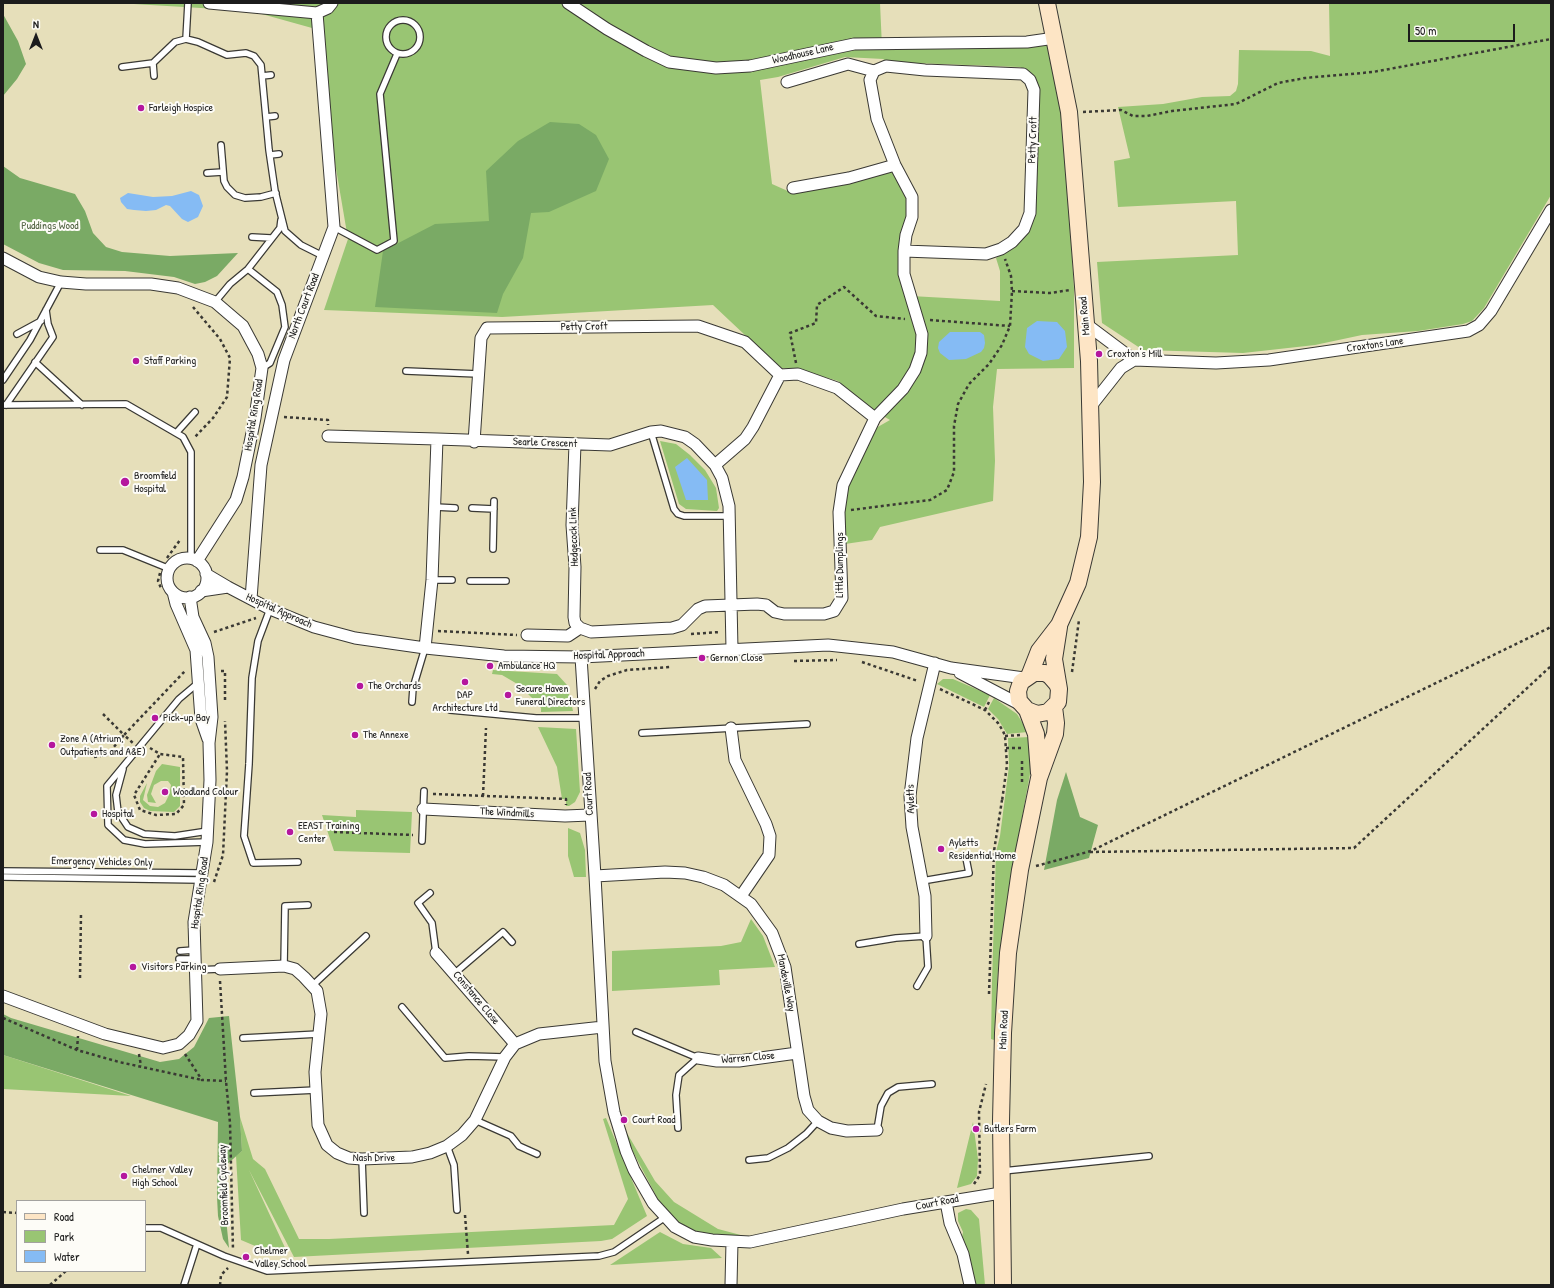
<!DOCTYPE html>
<html>
<head>
<meta charset="utf-8">
<style>
	body { margin:0 }
	#map { position:relative; width:1554px; height:1288px; overflow:hidden; background:#e6dfba; font-family:"Patrick Hand",sans-serif }
	canvas { display:block }
	.frame { position:absolute; inset:0; border:4px solid #1c1c1c; pointer-events:none }
	.legend { position:absolute; left:16px; top:1200px; width:130px; height:72px; box-sizing:border-box; background:#fdfcf7; border:1px solid #a3a29f; margin:0; padding:5px 7px; list-style:none; font-size:12px; color:#1c1c1c }
	.legend li { display:flex; align-items:center; gap:8px; height:20px }
	.legend b { width:20px; border:1px solid #a3a29f }
	.north { position:absolute; left:16px; top:16px; width:40px; height:40px; -webkit-text-stroke:3px #fdfcf7; paint-order:stroke; rotate:0deg; font-size:11px; font-weight:700; line-height:16px; text-align:center; color:#1c1c1c }
	.north::after { content:''; display:block; margin:auto; width:14px; height:18px; background:#1c1c1c; clip-path:polygon(50% 0,100% 100%,50% 72%,0 100%) }
	.scale { position:absolute; left:1408px; top:24px; width:107px; height:18px; box-sizing:border-box; border:2px solid #1c1c1c; border-top:0; padding-left:5px; font-size:12px; line-height:14px; white-space:nowrap; color:#1c1c1c; -webkit-text-stroke:3px #fdfcf7; paint-order:stroke }
</style>
</head>
<body>
<div id="map">
<canvas width="1554" height="1288"></canvas>
<div class="frame"></div>
<ul class="legend">
<li><b style="height:5px;background:#fde5c5"></b>Road</li>
<li><b style="height:11px;background:#99c573"></b>Park</li>
<li><b style="height:11px;background:#85bbf4"></b>Water</li>
</ul>
<div class="north">N</div>
<div class="scale">50 m</div>
</div>
<script>
const g = document.querySelector('canvas').getContext('2d');
g.lineJoin = 'round';
function fill(path, color) { g.fillStyle = color; g.fill(path, 'evenodd'); }
const toPath = rows => new Path2D(rows.map(r => 'M' + r).join(''));
function strokePath(path, color, width, dash) { g.strokeStyle = color; g.lineWidth = width; g.lineCap = dash ? 'butt' : 'round'; g.setLineDash(dash || []); g.stroke(path); }
function drawText(font, color, halo, rows, align = 'center') {
  g.font = font + ' "Patrick Hand",sans-serif'; g.lineWidth = 4; g.setLineDash([]); g.textBaseline = 'middle'; g.strokeStyle = halo; g.fillStyle = color; for (const [text, x, y, turn = 0] of rows) {
    g.save(); g.translate(x, y); g.rotate((+turn || 0) * Math.PI / 180); g.textAlign = isNaN(turn) ? turn : align; if (halo) g.strokeText(text, 0, 0); g.fillText(text, 0, 0); g.restore();
  }
}
const green = toPath([
	[117,3,880,3,882,47,1052,45,1063,114,1074,289,1074,368,997,369,993,407,995,461,993,501,880,527,872,540,845,544,844,511,845,493,876,428,890,420,873,410,838,381,797,369,780,368,713,305,502,317,324,310,348,239,312,28,251,11],
	[845,57,883,59,887,62,1020,67,1033,76,1028,233,1011,249,996,258,1000,271,1000,301,911,296,907,198,893,171,790,192,772,184,760,80,778,77],
	[1329,3,1551,3,1551,195,1484,308,1472,321,1463,324,1418,331,1362,335,1315,345,1243,353,1143,350,1102,323,1097,262,1238,255,1236,201,1118,207,1114,161,1130,158,1118,107,1163,104,1202,97,1230,96,1236,91,1238,84,1239,50,1311,51,1330,56],
	[660,441,676,444,690,455,705,470,716,488,719,508,717,511,686,509,679,504],
	[493,670,557,674,567,685,573,711,541,712,541,708,535,701,519,685,502,675,492,674],
	[943,679,953,679,990,695,984,707,937,684],
	[994,698,1017,714,1028,732,1007,734,998,719,988,709],
	[538,727,576,729,580,792,575,802,569,806,566,806,566,799,562,799,557,767],
	[1030,737,1030,774,1007,899,998,970,994,1040,991,1039,992,982,996,852,1000,836,1009,766,1008,738],
	[162,764,180,767,180,806,174,812,150,811,144,808,140,802,140,796,147,783,143,800,150,806,158,807,165,803,169,795,171,785,168,781,161,781,154,785,151,794,156,803,148,802,147,795,156,771],
	[356,810,412,812,410,853,334,851,322,815,356,817],
	[568,828,580,833,585,850,586,877,574,877,568,856],
	[751,919,763,936,775,967,719,970,720,985,612,991,612,951,721,946,741,942],
	[3,1055,131,1096,3,1089],
	[240,1117,253,1159,265,1169,299,1239,329,1239,614,1225,628,1199,603,1119,606,1118,647,1216,612,1239,601,1241,294,1257,249,1170,287,1252,267,1251,241,1240,236,1156,242,1151],
	[973,1122,978,1159,977,1176,971,1184,957,1188],
	[624,1128,655,1181,674,1202,718,1229,752,1238,714,1238,684,1228,662,1207,631,1148],
	[966,1209,971,1210,979,1219,985,1285,974,1285,967,1250,962,1237,963,1232,958,1221,958,1213],
	[660,1232,683,1244,711,1248,722,1258,610,1265]
]);
const forest = toPath([
	[3,14,18,41,26,64,17,79,3,96],
	[550,122,579,124,596,135,609,159,596,191,549,212,531,213,523,258,503,294,497,313,375,307,383,251,435,224,489,221,486,171,518,141],
	[3,166,20,178,75,194,85,211,93,233,106,247,122,252,170,256,238,253,217,276,205,282,195,284,174,277,125,271,63,270,39,263,3,244],
	[1066,772,1080,817,1098,825,1089,858,1044,870,1057,800],
	[3,1014,11,1018,160,1062,179,1059,194,1047,209,1018,229,1016,240,1117,242,1151,224,1167,225,1208,229,1248,223,1239,218,1216,217,1197,218,1122,3,1055]
]);
const water = toPath([
	[191,191,199,195,203,206,198,217,188,222,182,219,170,206,166,205,156,210,146,211,134,210,127,209,121,202,120,198,128,193,153,197,172,196],
	[1037,321,1057,322,1065,331,1067,347,1059,359,1043,361,1029,354,1025,347,1027,328],
	[950,332,980,332,984,335,985,343,984,348,981,352,966,359,949,360,940,353,938,348,939,342],
	[687,458,707,480,708,500,686,500,675,467]
]);
const path = toPath([
	[1083,112,1121,110,1133,116,1147,116,1172,111,1236,104,1278,83,1305,78,1373,72,1551,39],
	[1012,291,1050,293,1070,290],
	[193,307,220,339,230,358,227,397,213,418,194,438],
	[930,320,1010,326],
	[796,363,790,333,816,323,817,305,844,287,876,316,905,319],
	[284,417,328,420,328,425],
	[851,510,930,500,947,490,954,472,954,426,958,404,969,384,989,364,1002,345,1010,326,1012,291,1011,276,1005,259],
	[167,558,180,540],
	[160,573,158,581,161,588],
	[438,631,517,635],
	[214,632,256,618],
	[691,634,720,632],
	[794,661,837,660],
	[862,662,918,681],
	[221,671,225,671,225,700],
	[1072,672,1079,620],
	[595,689,600,681,608,676,627,670,670,667],
	[940,689,985,710,998,723,1003,731,1005,736,1007,765,1002,801],
	[985,710,989,702],
	[103,714,124,735,185,671],
	[1005,736,1020,735],
	[150,748,160,754,183,757,184,805,176,814,156,815,140,810,134,795,160,754],
	[1006,748,1022,748,1022,750],
	[94,757,107,755,124,735,133,743],
	[1022,761,1022,782],
	[433,794,566,799,566,805],
	[483,796,486,728],
	[334,832,413,835],
	[1090,852,1354,848,1551,666],
	[1036,866,1091,851,1551,627],
	[214,882,223,855,227,771,225,721],
	[80,978,81,913],
	[220,981,226,1081,230,1123,233,1250],
	[989,994,994,851,1002,800],
	[3,1018,77,1050,119,1062,202,1080],
	[77,1050,78,1036],
	[139,1054,141,1066],
	[185,1054,202,1080,226,1081],
	[974,1184,980,1175,979,1112,986,1084],
	[3,1212,17,1213],
	[465,1215,468,1254],
	[50,1285,66,1271],
	[220,1285,221,1275,228,1268]
]);
const service = toPath([
	'386 37a17 17 0 1 1 34 0a17 17 0 1 1-34 0Z',
	[186,39,188,3],
	[153,63,154,76],
	[122,67,153,63,175,42,186,39,198,42,227,55,246,53,254,56,261,65,269,150,275,191,285,231,301,245,323,256],
	[262,76,271,75],
	[266,117,275,116],
	[221,145,224,181,227,187,235,195,245,198,261,197,276,193],
	[270,155,279,154],
	[207,173,223,172],
	[334,227,377,250,394,241,380,94,397,54],
	[252,237,271,238],
	[248,269,277,292,282,305,285,327,270,363,262,368],
	[215,302,230,284,248,269,280,228,281,220],
	[17,334,41,321],
	[35,362,82,405],
	[406,371,478,374],
	[3,380,30,340,61,282],
	[3,405,126,404,183,437,191,452,191,558],
	[6,405,53,337,48,324,46,310],
	[177,432,195,412],
	[651,432,674,509,678,514,684,516,730,516],
	[435,507,455,508],
	[472,508,494,509],
	[493,549,494,501],
	[100,550,123,550,170,569],
	[432,580,452,580],
	[470,581,506,581],
	[270,609,258,641,252,678,249,764,244,836,253,863,298,862],
	[198,683,179,699,107,786,108,825,124,840,145,844,207,842],
	[412,702,413,688,425,648],
	[450,710,536,718,585,718],
	[642,733,807,724],
	[123,769,116,795,118,812,128,827,144,834,175,836,208,831],
	[422,841,424,791],
	[3,871,201,873],
	[3,877,200,880],
	[922,881,969,873,966,858],
	[430,893,418,903,432,923,436,953],
	[859,944,896,938,926,936,928,967,917,986],
	[180,951,194,950],
	[179,959,194,959],
	[284,966,285,906,308,905],
	[195,970,220,969],
	[455,973,503,932,512,942],
	[313,985,366,936],
	[402,1007,445,1058,469,1056,505,1057],
	[636,1032,698,1058,679,1075,676,1095,678,1128],
	[243,1038,319,1034],
	[254,1093,316,1090],
	[475,1120,511,1136,519,1146,537,1154],
	[877,1130,881,1106,888,1093,898,1087,932,1084],
	[447,1146,454,1165,457,1210],
	[362,1159,364,1213],
	[749,1160,768,1158,788,1148,806,1134,818,1121],
	[1003,1171,1149,1156],
	[145,1228,161,1228,224,1256,267,1271,599,1256,614,1252,664,1218],
	[184,1285,197,1244]
]);
const minor = toPath([
	[209,3,317,13,328,8,332,3],
	[568,3,607,29,646,51,669,62,716,68,750,66,854,44,1027,42,1055,38],
	[787,82,848,64,874,71],
	[793,188,849,178,895,165],
	[3,258,39,277,61,282,86,284,151,284,178,288,215,302,243,326,258,354,262,368,255,418,243,477,236,500,197,561],
	[1086,324,1134,360],
	[1091,406,1121,368,1134,360,1216,363,1269,360,1468,331,1479,325,1491,311,1551,210],
	[328,436,437,439],
	[474,442,481,338,487,328,698,326,745,342,780,375,798,374,837,388,875,418],
	[575,444,572,525,575,567,574,617,575,623,580,628,591,632,672,628,682,625,698,609,705,606,757,604,766,605,775,612,784,614,824,614,834,611,842,598,839,512,843,485,875,418,903,389,915,370,921,353,922,334,904,274,904,251,906,235,912,217,912,197,895,165,877,119,870,80,874,71,886,66,925,70,1023,74,1030,80,1034,90,1030,213,1024,229,1012,242,1001,249,986,254,904,251],
	[715,465,745,439,753,427,780,375],
	'167 578a20 20 0 1 1 40 0a20 20 0 1 1-40 0Z',
	[206,574,228,587,270,609,314,627,355,638,425,648,504,656,581,657,828,645,893,652,951,668,1024,678],
	[201,591,228,587],
	[173,592,176,604,196,650,201,719,208,739],
	[251,599,261,465,284,360,334,227,317,13],
	[527,635,568,636,580,628],
	[425,648,432,580,437,439,610,445,651,432,661,431,685,437,695,444,715,465,722,478,729,506,732,649],
	[581,657,595,876,605,1061,614,1112,626,1151,634,1170,653,1203,675,1227,694,1237,712,1240,750,1242,903,1209,1001,1193],
	[960,673,1021,705],
	[731,728,735,760,766,824,770,836,769,855,741,896],
	[423,809,565,816,590,815],
	[595,876,665,872,685,873,703,877,724,885,751,904,772,933,785,967,804,1096,808,1110,818,1121,831,1128,847,1131,877,1130],
	[926,936,925,896,912,827,910,796,917,738,935,663],
	[436,953,515,1044],
	[220,969,284,966,295,969,304,977,317,991,321,1014,315,1072,318,1125,327,1145,337,1153,349,1158,362,1159,412,1157,430,1153,447,1146,462,1135,475,1120,505,1057,515,1044,539,1034,603,1027],
	[3,996,105,1034,163,1048,179,1044,189,1035,197,1021,194,922,207,842,210,780,209,743,212,717,208,657,205,643,193,617,190,597],
	[698,1058,717,1061,739,1061,797,1053],
	[946,1202,950,1223,963,1254,970,1285],
	[731,1285,732,1242]
]);
const secondary = toPath([
	[1030,674,1039,651,1059,625,1078,583,1089,537,1092,482,1089,361,1069,112,1047,3],
	[1059,689,1057,684,1050,676,1045,673,1034,673,1021,682,1018,691,1019,701,1027,710,1037,714,1048,712,1058,702,1059,689,1054,659,1059,627],
	[1027,710,1036,734,1039,773],
	[1003,1285,1001,1121,1003,1033,1008,953,1020,870,1039,778,1055,734,1056,723,1054,707]
]);
const markers = [
	[141,108,4,"#b5179e"],
	[1099,354,4,"#b5179e"],
	[136,361,4,"#b5179e"],
	[125,482,5,"#b5179e"],
	[702,658,4,"#b5179e"],
	[490,666,4,"#b5179e"],
	[465,682,4,"#b5179e"],
	[360,686,4,"#b5179e"],
	[508,695,4,"#b5179e"],
	[155,718,4,"#b5179e"],
	[355,735,4,"#b5179e"],
	[52,745,4,"#b5179e"],
	[165,792,4,"#b5179e"],
	[94,814,4,"#b5179e"],
	[290,832,4,"#b5179e"],
	[941,849,4,"#b5179e"],
	[133,967,4,"#b5179e"],
	[624,1120,4,"#b5179e"],
	[976,1129,4,"#b5179e"],
	[124,1176,4,"#b5179e"],
	[246,1257,4,"#b5179e"]
];
const streetNames = [
	["Woodhouse Lane",803,54,-13],
	["Petty Croft",1033,140,-88],
	["North Court Road",304,306,-69],
	["Main Road",1085,316,-95],
	["Petty Croft",584,327,-1],
	["Croxtons Lane",1375,345,-8],
	["Hospital Ring Road",254,415,-81],
	["Searle Crescent",545,443,2],
	["Hedgecock Link",574,537,-92],
	["Little Dumplings",840,565,-90],
	["Hospital Approach",279,611,24],
	["Hospital Approach",609,655,-2],
	["Court Road",589,794,-93],
	["Ayletts",911,799,-91],
	["The Windmills",507,813,3],
	["Emergency Vehicles Only",102,862,1],
	["Hospital Ring Road",200,893,-82],
	["Mandeville Way",786,983,79],
	["Constance Close",476,998,50],
	["Main Road",1004,1030,-87],
	["Warren Close",748,1058,-5],
	["Nash Drive",374,1158],
	["Broomfield Cycleway",224,1185,-92],
	["Court Road",937,1203,-11]
];
const poiNames = [
	["Farleigh Hospice",149,108],
	["Croxton's Mill",1107,354],
	["Staff Parking",144,361],
	["Broomfield",134,476],
	["Hospital",134,489],
	["Gernon Close",710,658],
	["Ambulance HQ",498,666],
	["The Orchards",368,686],
	["Secure Haven",516,689],
	["Funeral Directors",516,702],
	["DAP",465,695,"center"],
	["Architecture Ltd",465,708,"center"],
	["Pick-up Bay",163,718],
	["The Annexe",363,735],
	["Zone A (Atrium,",60,739],
	["Outpatients and A&E)",60,752],
	["Woodland Colour",173,792],
	["Hospital",102,814],
	["EEAST Training",298,826],
	["Center",298,839],
	["Ayletts",949,843],
	["Residential Home",949,856],
	["Visitors Parking",141,967],
	["Court Road",632,1120],
	["Butlers Farm",984,1129],
	["Chelmer Valley",132,1170],
	["High School",132,1183],
	["Chelmer",254,1251],
	["Valley School",254,1264]
];
const parkNames = [
	["Puddings Wood",50,226]
];
fill(green, '#99c573');
fill(forest, '#7aaa65');
fill(water, '#85bbf4');
strokePath(service, '#3a3934', 8);
strokePath(minor, '#3a3934', 13);
strokePath(secondary, '#3a3934', 18);
strokePath(path, '#3a3934', 2.5, [3, 3]);
strokePath(service, '#fff', 5.5);
strokePath(minor, '#fff', 11);
strokePath(secondary, '#fde5c5', 16);
for (const [x, y, r, color] of markers) { const dot = new Path2D(); dot.arc(x, y, r, 0, 2 * Math.PI); g.fillStyle = color; g.fill(dot); strokePath(dot, '#fdfcf7', 1.5); }
drawText('11px', '#1c1c1c', '#fdfcf7', streetNames);
drawText('11px', '#1c1c1c', '#fdfcf7', poiNames, 'left');
drawText('11px', '#4e603f', '#fdfcf7', parkNames);
</script>
</body>
</html>
